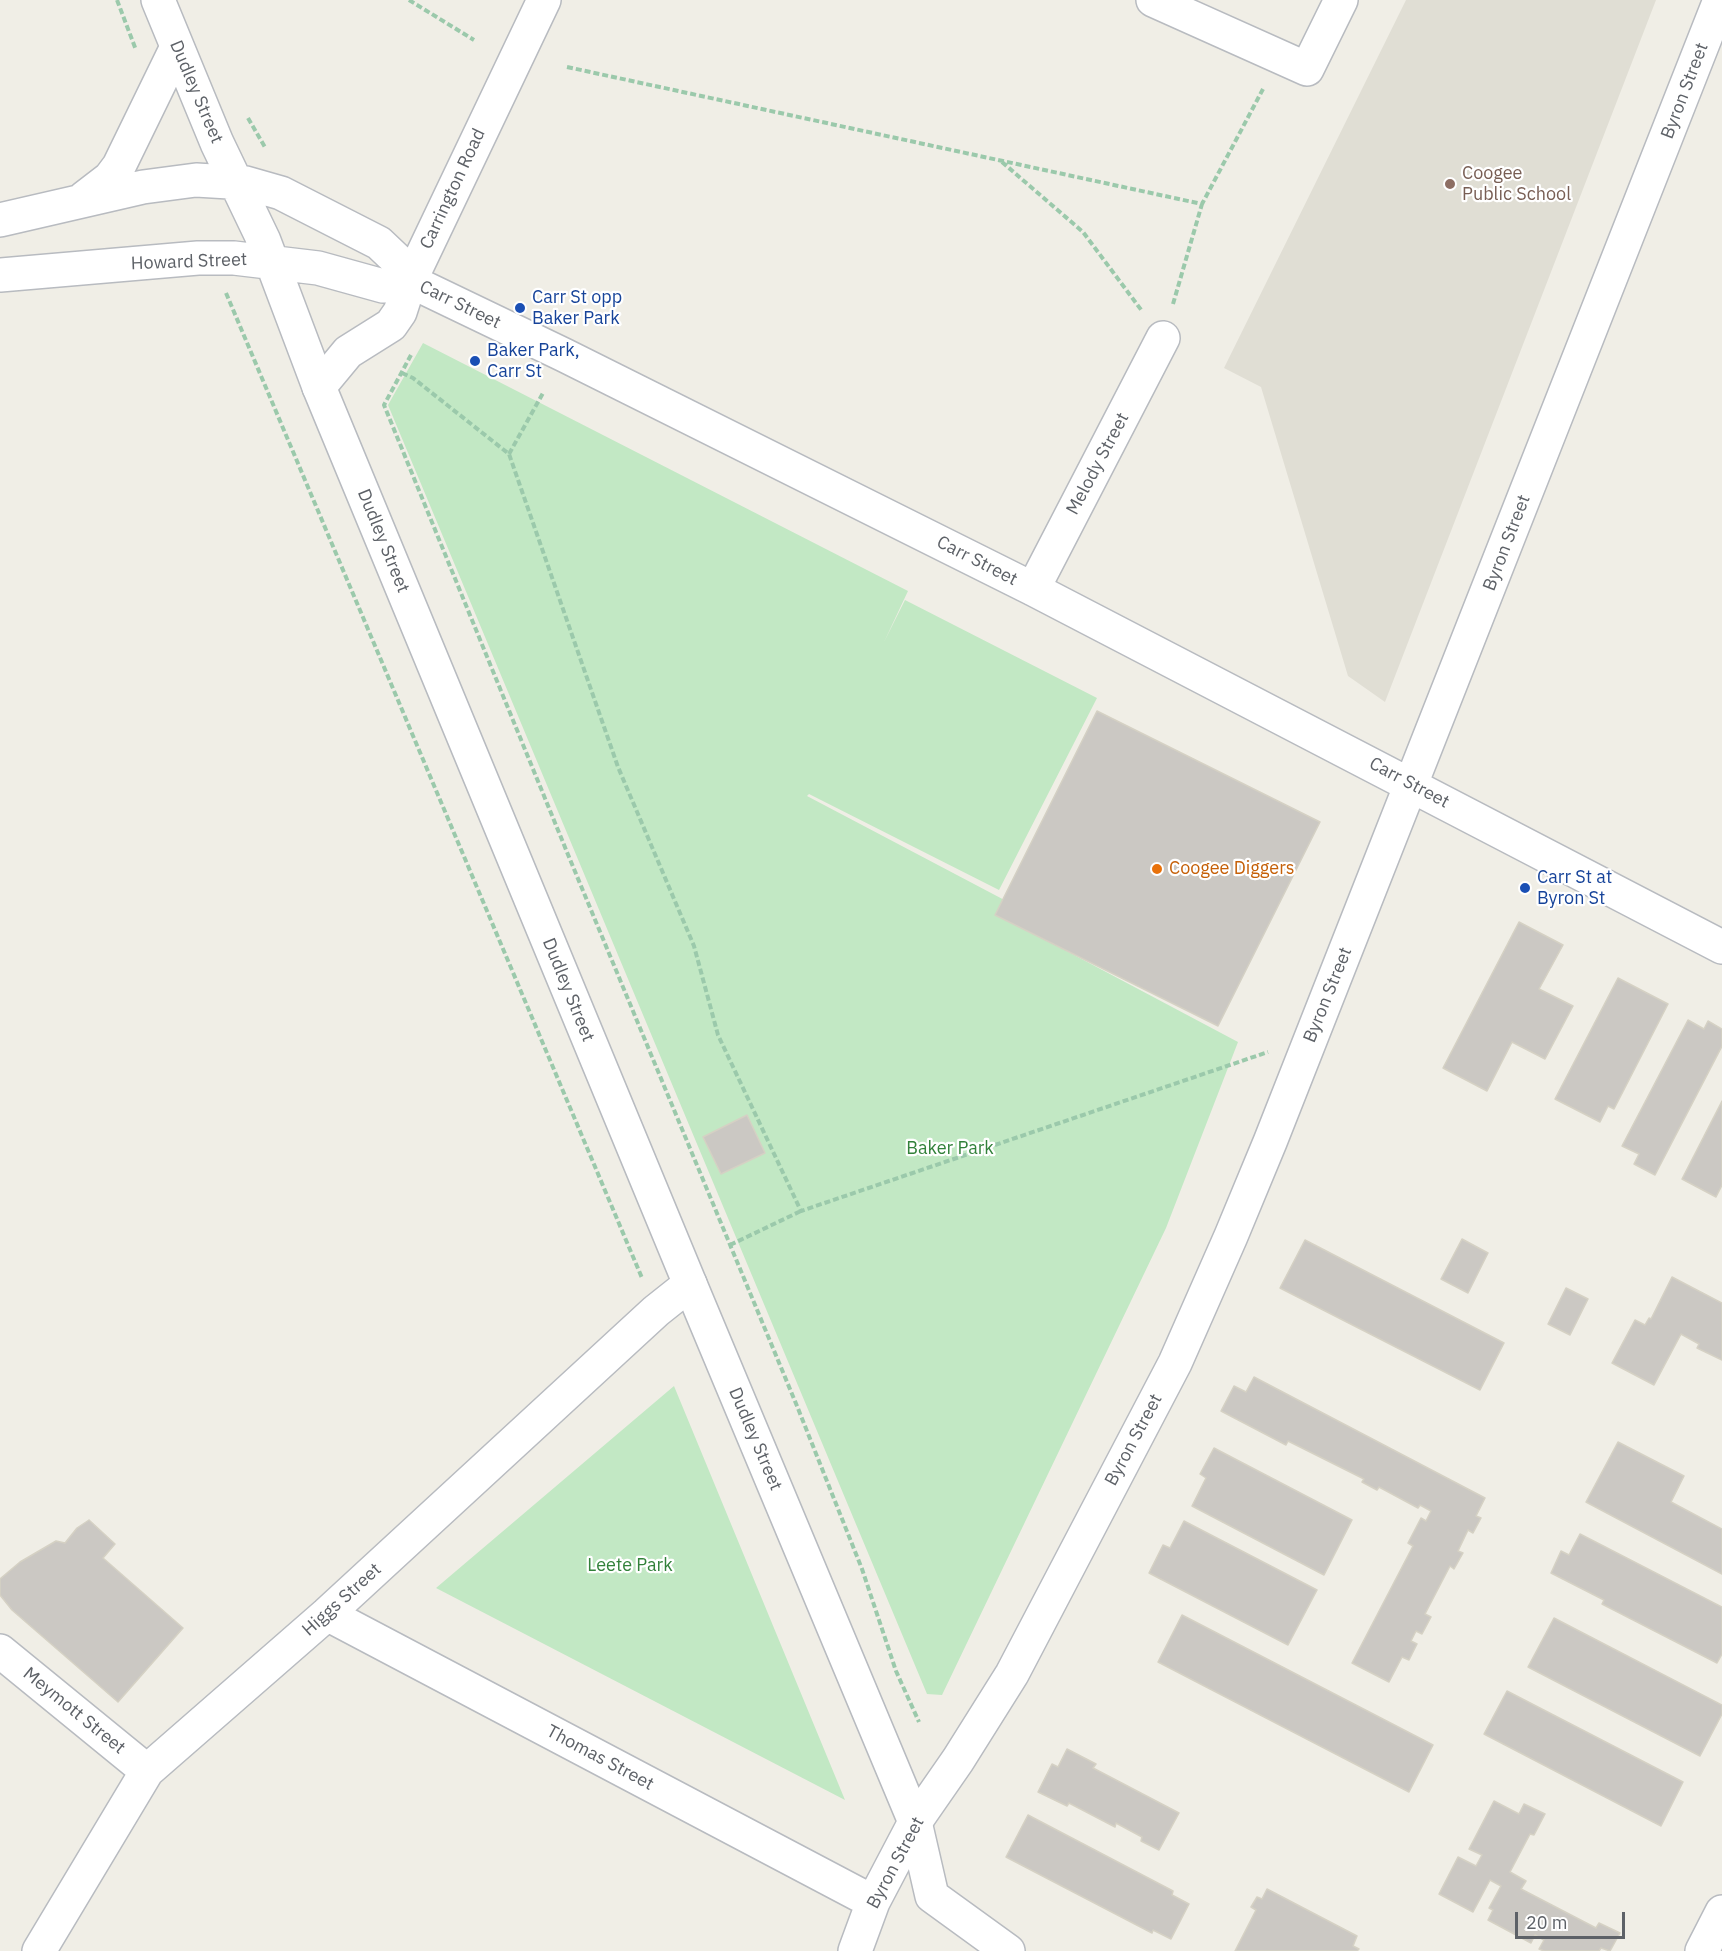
<!DOCTYPE html>
<html>
<head>
<meta charset="utf-8">
<style>
	body { margin:0 }
	#map { position:relative; width:1722px; height:1951px; overflow:hidden; background:#f0eee6; font-family:"IBM Plex Sans",sans-serif }
	canvas { display:block }
	.scale { position:absolute; left:1515px; top:1912px; width:110px; height:27px; box-sizing:border-box; border:3px solid #5d6167; border-top:0; padding-left:8px; font-size:18px; line-height:21px; white-space:nowrap; color:#5d6167; -webkit-text-stroke:4px #fff; paint-order:stroke }
</style>
</head>
<body>
<div id="map">
<canvas width="1722" height="1951"></canvas>
<div class="scale">20 m</div>
</div>
<script>
const g = document.querySelector('canvas').getContext('2d');
g.lineJoin = 'round';
function fill(path, color) { g.fillStyle = color; g.fill(path, 'evenodd'); }
const toPath = rows => new Path2D(rows.map(r => 'M' + r).join(''));
function strokePath(path, color, width, dash) { g.strokeStyle = color; g.lineWidth = width; g.lineCap = dash ? 'butt' : 'round'; g.setLineDash(dash || []); g.stroke(path); }
function drawText(font, color, halo, rows, align = 'center') {
  g.font = font + ' "IBM Plex Sans",sans-serif'; g.lineWidth = 4.5; g.setLineDash([]); g.textBaseline = 'middle'; g.strokeStyle = halo; g.fillStyle = color; for (const [text, x, y, turn = 0] of rows) {
    g.save(); g.translate(x, y); g.rotate((+turn || 0) * Math.PI / 180); g.textAlign = isNaN(turn) ? turn : align; if (halo) g.strokeText(text, 0, 0); g.fillText(text, 0, 0); g.restore();
  }
}
const education = toPath([
	[1406,0,1656,0,1385,702,1348,676,1261,387,1224,368]
]);
const green = toPath([
	[423,343,908,591,884,642,905,600,1097,698,999,890,809,794,807,796,1029,913,1027,930,1238,1042,1166,1228,942,1695,927,1694,388,405],
	[674,1386,845,1800,436,1588]
]);
const building = toPath([
	[1097,711,1320,822,1218,1026,995,915,1097,711],
	[1519,922,1563,945,1539,989,1573,1006,1545,1059,1512,1042,1487,1091,1443,1068,1519,922],
	[1618,978,1668,1004,1614,1109,1608,1106,1600,1122,1555,1099,1618,978],
	[1688,1020,1704,1029,1708,1021,1722,1029,1722,1046,1655,1175,1634,1164,1639,1154,1622,1146,1688,1020],
	[1722,1101,1722,1185,1716,1197,1682,1179,1722,1101],
	[747,1115,765,1153,721,1174,703,1137,747,1115],
	[1462,1239,1488,1253,1468,1293,1441,1279,1462,1239],
	[1305,1240,1504,1343,1480,1390,1280,1288,1305,1240],
	[1672,1277,1722,1303,1722,1360,1697,1348,1699,1344,1681,1334,1654,1385,1612,1363,1635,1320,1645,1325,1649,1318,1651,1319,1672,1277],
	[1566,1288,1588,1299,1570,1335,1548,1324,1566,1288],
	[1254,1377,1485,1498,1476,1516,1481,1518,1473,1533,1468,1530,1458,1551,1463,1553,1454,1569,1450,1566,1425,1614,1431,1617,1422,1634,1416,1631,1411,1641,1417,1644,1409,1660,1402,1657,1389,1682,1352,1663,1413,1546,1408,1543,1421,1518,1426,1521,1431,1511,1420,1505,1418,1508,1379,1487,1377,1490,1362,1482,1364,1479,1288,1441,1286,1445,1221,1411,1234,1386,1246,1392,1254,1377],
	[1618,1442,1684,1476,1671,1502,1722,1529,1722,1574,1586,1502,1618,1442],
	[1214,1448,1352,1520,1324,1575,1192,1506,1206,1478,1200,1474,1214,1448],
	[89,1520,115,1544,103,1558,183,1628,118,1702,12,1610,0,1595,0,1579,20,1562,56,1541,65,1543,77,1528,89,1520],
	[1184,1521,1317,1590,1288,1645,1149,1573,1163,1545,1170,1548,1184,1521],
	[1580,1534,1722,1607,1722,1654,1717,1663,1602,1604,1604,1600,1551,1573,1561,1551,1569,1555,1580,1534],
	[1182,1615,1433,1745,1409,1792,1158,1662,1182,1615],
	[1554,1618,1722,1705,1722,1714,1700,1756,1528,1667,1554,1618],
	[1507,1691,1683,1782,1661,1826,1484,1734,1507,1691],
	[1067,1749,1096,1764,1093,1768,1179,1813,1159,1850,1141,1841,1142,1837,1116,1823,1115,1827,1069,1803,1067,1806,1038,1792,1052,1764,1058,1767,1067,1749],
	[1494,1801,1519,1814,1524,1804,1545,1814,1534,1835,1530,1834,1510,1872,1526,1881,1521,1889,1596,1928,1599,1923,1620,1933,1610,1951,1601,1948,1599,1951,1544,1951,1539,1949,1544,1940,1535,1935,1531,1943,1488,1920,1493,1910,1489,1908,1501,1886,1490,1880,1473,1912,1439,1894,1458,1857,1476,1866,1482,1855,1469,1849,1494,1801],
	[1028,1815,1173,1891,1172,1895,1189,1904,1171,1939,1153,1930,1152,1933,1006,1857,1028,1815],
	[1267,1889,1357,1936,1353,1946,1359,1949,1357,1951,1235,1951,1256,1910,1251,1907,1257,1897,1262,1899,1267,1889]
]);
const path = toPath([
	[117,0,136,50],
	[409,0,474,40],
	[567,67,1202,204,1263,89],
	[248,118,266,149],
	[1002,162,1083,232,1142,311],
	[226,293,642,1278],
	[1173,304,1202,204],
	[411,355,384,405,569,857,797,1406,862,1569,896,1671,919,1722],
	[402,373,413,378,509,454,618,767,694,946,718,1035,801,1211,1268,1052],
	[509,454,543,393],
	[730,1245,801,1211]
]);
const minor = toPath([
	[1153,0,1307,69,1341,0],
	[319,387,348,352,391,325,400,312,410,281,564,355,1033,589,1722,947],
	[1033,589,1163,338],
	[327,1614,873,1902],
	[0,1651,147,1771],
	[39,1951,147,1771,327,1614,656,1311,690,1284],
	[855,1951,873,1902,915,1822,958,1760,1012,1674,1175,1363,1231,1236,1270,1142,1720,0]
]);
const tertiary = toPath([
	[158,0,217,143,264,241,319,387,690,1284,915,1822,932,1896,1008,1951],
	[84,198,110,178,119,166,177,47],
	[0,220,143,187,196,180,246,183,281,193,379,243,398,261,410,281],
	[0,275,198,258,234,258,318,268,383,286,399,285,410,281],
	[410,281,544,0],
	[1702,1951,1722,1912]
]);
const markers = [
	[1450,184,6,"#8d6e63"],
	[520,308,6,"#1a4fb4"],
	[475,361,6,"#1a4fb4"],
	[1157,869,6,"#e8710a"],
	[1525,888,6,"#1a4fb4"]
];
const streetNames = [
	["Byron Street",1685,91,-69],
	["Dudley Street",196,92,67],
	["Carrington Road",453,189,-65],
	["Howard Street",189,262,-2],
	["Carr Street",460,305,26],
	["Melody Street",1098,464,-62],
	["Dudley Street",383,541,68],
	["Byron Street",1507,543,-69],
	["Carr Street",977,561,27],
	["Carr Street",1409,783,28],
	["Dudley Street",568,990,68],
	["Byron Street",1328,995,-68],
	["Dudley Street",755,1439,67],
	["Byron Street",1134,1440,-62],
	["Higgs Street",342,1600,-42],
	["Meymott Street",74,1711,39],
	["Thomas Street",600,1758,28],
	["Byron Street",896,1863,-62]
];
const educationNames = [
	["Coogee",1462,174],
	["Public School",1462,195]
];
const transitNames = [
	["Carr St opp",532,298],
	["Baker Park",532,319],
	["Baker Park,",487,351],
	["Carr St",487,372],
	["Carr St at",1537,878],
	["Byron St",1537,899]
];
const foodNames = [
	["Coogee Diggers",1169,869]
];
const parkNames = [
	["Baker Park",950,1149],
	["Leete Park",630,1566]
];
fill(education, '#e0ded4');
fill(green, '#c2e8c4');
fill(building, '#cbc8c3');
strokePath(building, '#d5d1c4', 1.5);
strokePath(minor, '#b8bbc0', 36);
strokePath(tertiary, '#b8bbc0', 36);
strokePath(path, '#9bc9ab', 4, [6, 3]);
strokePath(minor, '#fff', 33);
strokePath(tertiary, '#fff', 33);
for (const [x, y, r, color] of markers) { const dot = new Path2D(); dot.arc(x, y, r, 0, 2 * Math.PI); g.fillStyle = color; g.fill(dot); strokePath(dot, '#fff', 2); }
drawText('18px', '#5d6167', '#fff', streetNames);
drawText('18px', '#785e54', '#fff', educationNames, 'left');
drawText('18px', '#164399', '#fff', transitNames, 'left');
drawText('18px', '#c56008', '#fff', foodNames, 'left');
drawText('18px', '#32813a', '#fff', parkNames);
</script>
</body>
</html>
